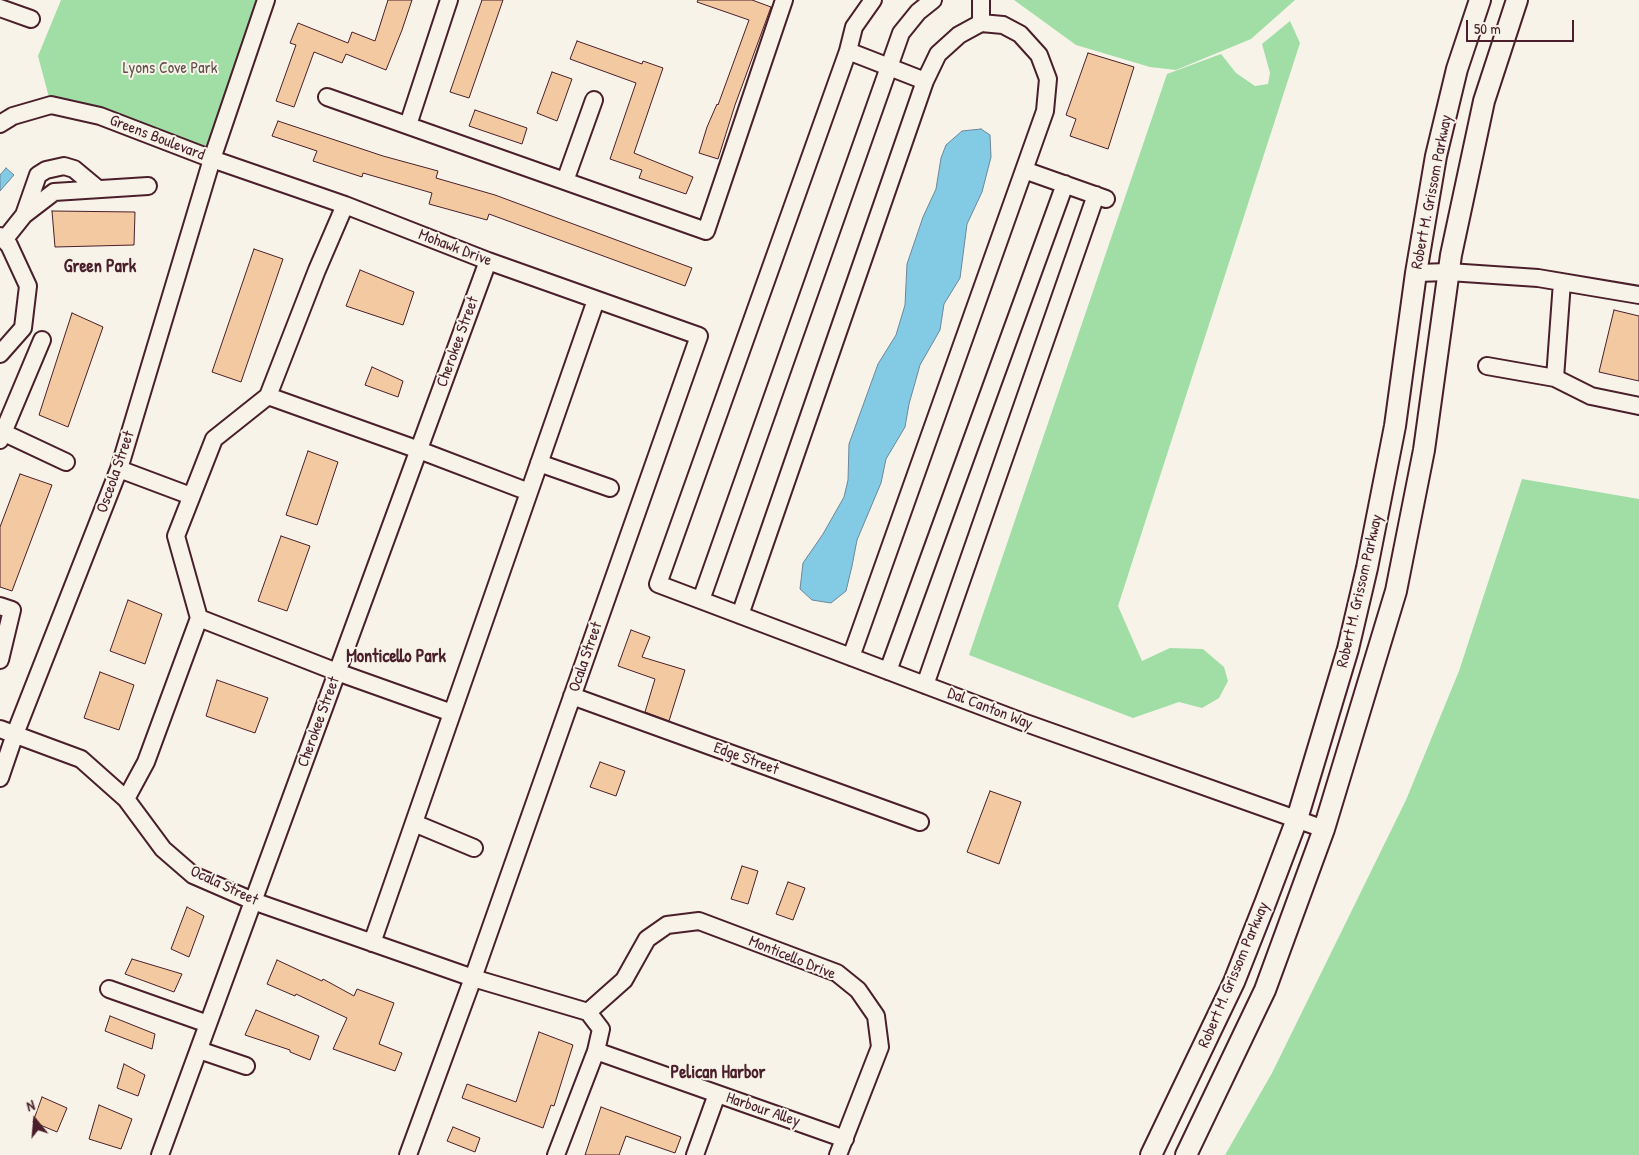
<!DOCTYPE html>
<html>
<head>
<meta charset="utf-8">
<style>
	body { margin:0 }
	#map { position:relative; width:1639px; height:1155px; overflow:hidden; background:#f7f3e8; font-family:"Patrick Hand",sans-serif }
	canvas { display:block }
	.north { position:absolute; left:10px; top:1095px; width:50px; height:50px; -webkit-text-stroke:4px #f7f3e8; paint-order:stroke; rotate:343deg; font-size:14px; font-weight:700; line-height:20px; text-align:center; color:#4a1f2b }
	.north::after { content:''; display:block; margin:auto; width:18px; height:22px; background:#4a1f2b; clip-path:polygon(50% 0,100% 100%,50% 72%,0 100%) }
	.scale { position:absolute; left:1466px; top:20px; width:108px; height:22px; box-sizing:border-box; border:2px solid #4a1f2b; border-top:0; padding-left:6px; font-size:15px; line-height:18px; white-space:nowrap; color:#4a1f2b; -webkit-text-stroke:4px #f7f3e8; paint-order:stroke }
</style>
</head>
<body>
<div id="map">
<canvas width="1639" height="1155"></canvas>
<div class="north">N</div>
<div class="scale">50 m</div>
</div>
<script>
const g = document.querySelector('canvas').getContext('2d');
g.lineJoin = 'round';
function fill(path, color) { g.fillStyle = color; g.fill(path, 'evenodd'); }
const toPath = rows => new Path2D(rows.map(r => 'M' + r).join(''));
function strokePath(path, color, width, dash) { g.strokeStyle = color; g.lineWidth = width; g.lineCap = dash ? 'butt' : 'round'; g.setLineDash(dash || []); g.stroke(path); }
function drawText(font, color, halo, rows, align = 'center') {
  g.font = font + ' "Patrick Hand",sans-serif'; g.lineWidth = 4; g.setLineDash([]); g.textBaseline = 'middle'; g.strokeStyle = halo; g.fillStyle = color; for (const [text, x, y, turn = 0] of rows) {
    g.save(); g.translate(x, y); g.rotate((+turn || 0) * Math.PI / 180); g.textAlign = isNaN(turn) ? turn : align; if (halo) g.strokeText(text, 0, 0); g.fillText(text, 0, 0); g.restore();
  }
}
const green = toPath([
	[61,0,266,0,212,159,51,105,38,56],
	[1014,0,1295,0,1251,39,1176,70,1150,67,1076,45],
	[1290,21,1300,43,1118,606,1142,661,1170,648,1203,649,1224,667,1228,681,1219,698,1202,708,1179,702,1133,718,969,655,1167,74,1221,54,1236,73,1255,86,1268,84,1270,73,1262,44],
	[1522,479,1639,499,1639,1155,1225,1155,1272,1073,1406,800,1459,671]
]);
const water = toPath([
	[981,129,990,135,991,157,982,192,967,224,960,278,944,304,940,330,920,365,909,404,905,427,886,459,881,483,857,540,852,566,846,591,831,603,812,600,800,589,803,563,823,534,844,497,848,480,849,444,878,364,896,335,905,305,907,264,923,217,936,189,941,158,946,145,962,131,981,129],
	[6,168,14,175,0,191,0,175,6,168]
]);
const building = toPath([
	[388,0,412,0,402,30,386,70,346,54,342,63,314,52,294,107,276,101,296,45,290,43,298,23,348,43,352,32,375,41,388,0],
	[482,0,503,0,469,98,450,92,482,0],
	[698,0,752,0,771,7,735,105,718,159,699,153,707,127,717,104,718,105,749,20,697,2,698,0],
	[577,41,642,64,643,61,663,68,634,153,693,177,686,194,639,178,642,170,610,159,636,83,570,59,577,41],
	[1088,53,1134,67,1108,149,1070,136,1076,119,1066,115,1088,53],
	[552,72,572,79,557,121,537,113,552,72],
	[475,110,527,128,522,144,469,126,475,110],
	[278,121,383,156,438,171,436,178,495,195,692,268,685,286,489,214,487,220,429,204,432,193,363,173,362,177,313,161,317,151,272,136,278,121],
	[52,211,135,212,134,245,55,247,52,211],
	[254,249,283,259,241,382,212,372,254,249],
	[360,270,414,292,403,325,346,306,360,270],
	[1614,310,1639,316,1639,381,1599,372,1614,310],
	[72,313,103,327,68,427,39,415,72,313],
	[372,367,403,381,398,397,365,385,372,367],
	[308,451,338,462,317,525,286,515,308,451],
	[20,474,52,485,12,591,0,587,0,527,20,474],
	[281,536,310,546,287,611,258,601,281,536],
	[128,600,162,614,145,664,110,651,128,600],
	[631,630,650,637,642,657,685,670,669,721,645,712,655,679,618,666,631,630],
	[100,672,134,685,119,730,84,718,100,672],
	[217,680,268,698,255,733,206,716,217,680],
	[600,762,625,771,616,796,590,787,600,762],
	[990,791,1021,802,999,864,967,852,990,791],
	[742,866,758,871,748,904,731,899,742,866],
	[788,882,805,888,793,920,776,914,788,882],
	[187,907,204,916,189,957,171,949,187,907],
	[132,959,182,974,174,992,125,974,132,959],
	[277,960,322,981,323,979,354,996,357,989,394,1003,379,1044,402,1053,395,1071,333,1049,347,1018,296,994,295,996,267,984,277,960],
	[256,1010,319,1036,310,1060,290,1052,290,1050,245,1035,256,1010],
	[110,1016,155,1034,152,1049,105,1031,110,1016],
	[539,1032,573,1045,554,1106,551,1105,543,1128,462,1098,467,1084,516,1102,539,1032],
	[124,1064,145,1075,138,1096,117,1088,124,1064],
	[42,1097,67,1108,57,1132,33,1122,42,1097],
	[99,1105,132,1119,121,1149,89,1139,99,1105],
	[601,1107,681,1137,675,1153,626,1136,619,1155,585,1155,601,1107],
	[453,1127,480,1138,475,1152,447,1141,453,1127]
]);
const minor = toPath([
	[873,0,854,27,848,51,658,584,1023,722,1324,829],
	[0,8,31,19],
	[981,23,981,0],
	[848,51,925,81],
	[327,97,706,231,784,0],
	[0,124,13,116,51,105,100,116,212,159,345,205,488,261,699,336,473,978,408,1155],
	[408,125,449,0],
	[1024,170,1106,199],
	[565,181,594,100],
	[24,215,38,175,46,170,64,166,74,169,98,189],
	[0,236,9,245,28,286,23,328,0,354],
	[4,240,24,215,54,192,148,186],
	[1416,273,1449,272,1538,278,1639,295],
	[1562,282,1555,378,1591,396,1639,406],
	[1487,366,1555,378],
	[268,396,419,450,529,492],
	[0,431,66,462],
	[0,440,42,340],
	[539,463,610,488],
	[119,469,191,496],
	[701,600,901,33,918,12,933,0],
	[0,606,12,610,0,660],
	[740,615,925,81,938,54,959,35,981,23,1003,25,1020,34,1039,55,1048,79,1045,111,851,657],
	[199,618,337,672,452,713],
	[888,671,1065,184],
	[925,685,1096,195],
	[572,696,920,822],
	[0,729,81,759,126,799,163,849,193,875,253,901,473,978,588,1012,601,1029,596,1051,556,1155],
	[0,778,15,734,119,469,212,159,266,0],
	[126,799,146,762,199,618,176,536,214,439,268,396,317,270,345,205],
	[414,823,474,848],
	[372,943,596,300],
	[109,989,208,1024],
	[588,1012,624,980,647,939,667,925,699,921,837,973,858,990,876,1016,880,1047,838,1155],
	[199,1050,246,1066],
	[596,1051,845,1139],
	[160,1155,488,261],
	[695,1155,717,1094]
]);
const major = toPath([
	[1151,1155,1234,982,1266,901,1297,819,1348,649,1367,568,1395,426,1416,273,1436,156,1457,69,1480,0],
	[1186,1155,1265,990,1324,829,1396,591,1424,450,1451,255,1484,101,1517,0]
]);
const parkNames = [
	["Lyons Cove Park",170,69]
];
const streetNames = [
	["Greens Boulevard",157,138,21],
	["Robert M. Grissom Parkway",1432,192,-79],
	["Mohawk Drive",455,248,21],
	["Cherokee Street",458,342,-70],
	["Osceola Street",116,472,-71],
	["Robert M. Grissom Parkway",1360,591,-77],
	["Ocala Street",586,657,-71],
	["Dal Canton Way",990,709,21],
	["Cherokee Street",319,722,-70],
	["Edge Street",746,759,20],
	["Ocala Street",224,886,25],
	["Monticello Drive",792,958,22],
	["Robert M. Grissom Parkway",1234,975,-67],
	["Harbour Alley",763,1110,19]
];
const neighbourhoodNames = [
	["Green Park",100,267],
	["Monticello Park",396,657],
	["Pelican Harbor",718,1073]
];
fill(green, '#a0dea6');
fill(water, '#83cbe4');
strokePath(water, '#6c869a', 1);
fill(building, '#f2c9a1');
strokePath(building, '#4a1f2b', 1);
strokePath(minor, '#4a1f2b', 20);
strokePath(major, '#4a1f2b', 24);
strokePath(minor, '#f7f3e8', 16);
strokePath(major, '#f7f3e8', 20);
drawText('16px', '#604f4a', '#f7f3e8', parkNames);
drawText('16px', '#4a1f2b', '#f7f3e8', streetNames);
drawText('bold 18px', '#4a1f2b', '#f7f3e8', neighbourhoodNames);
</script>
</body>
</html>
